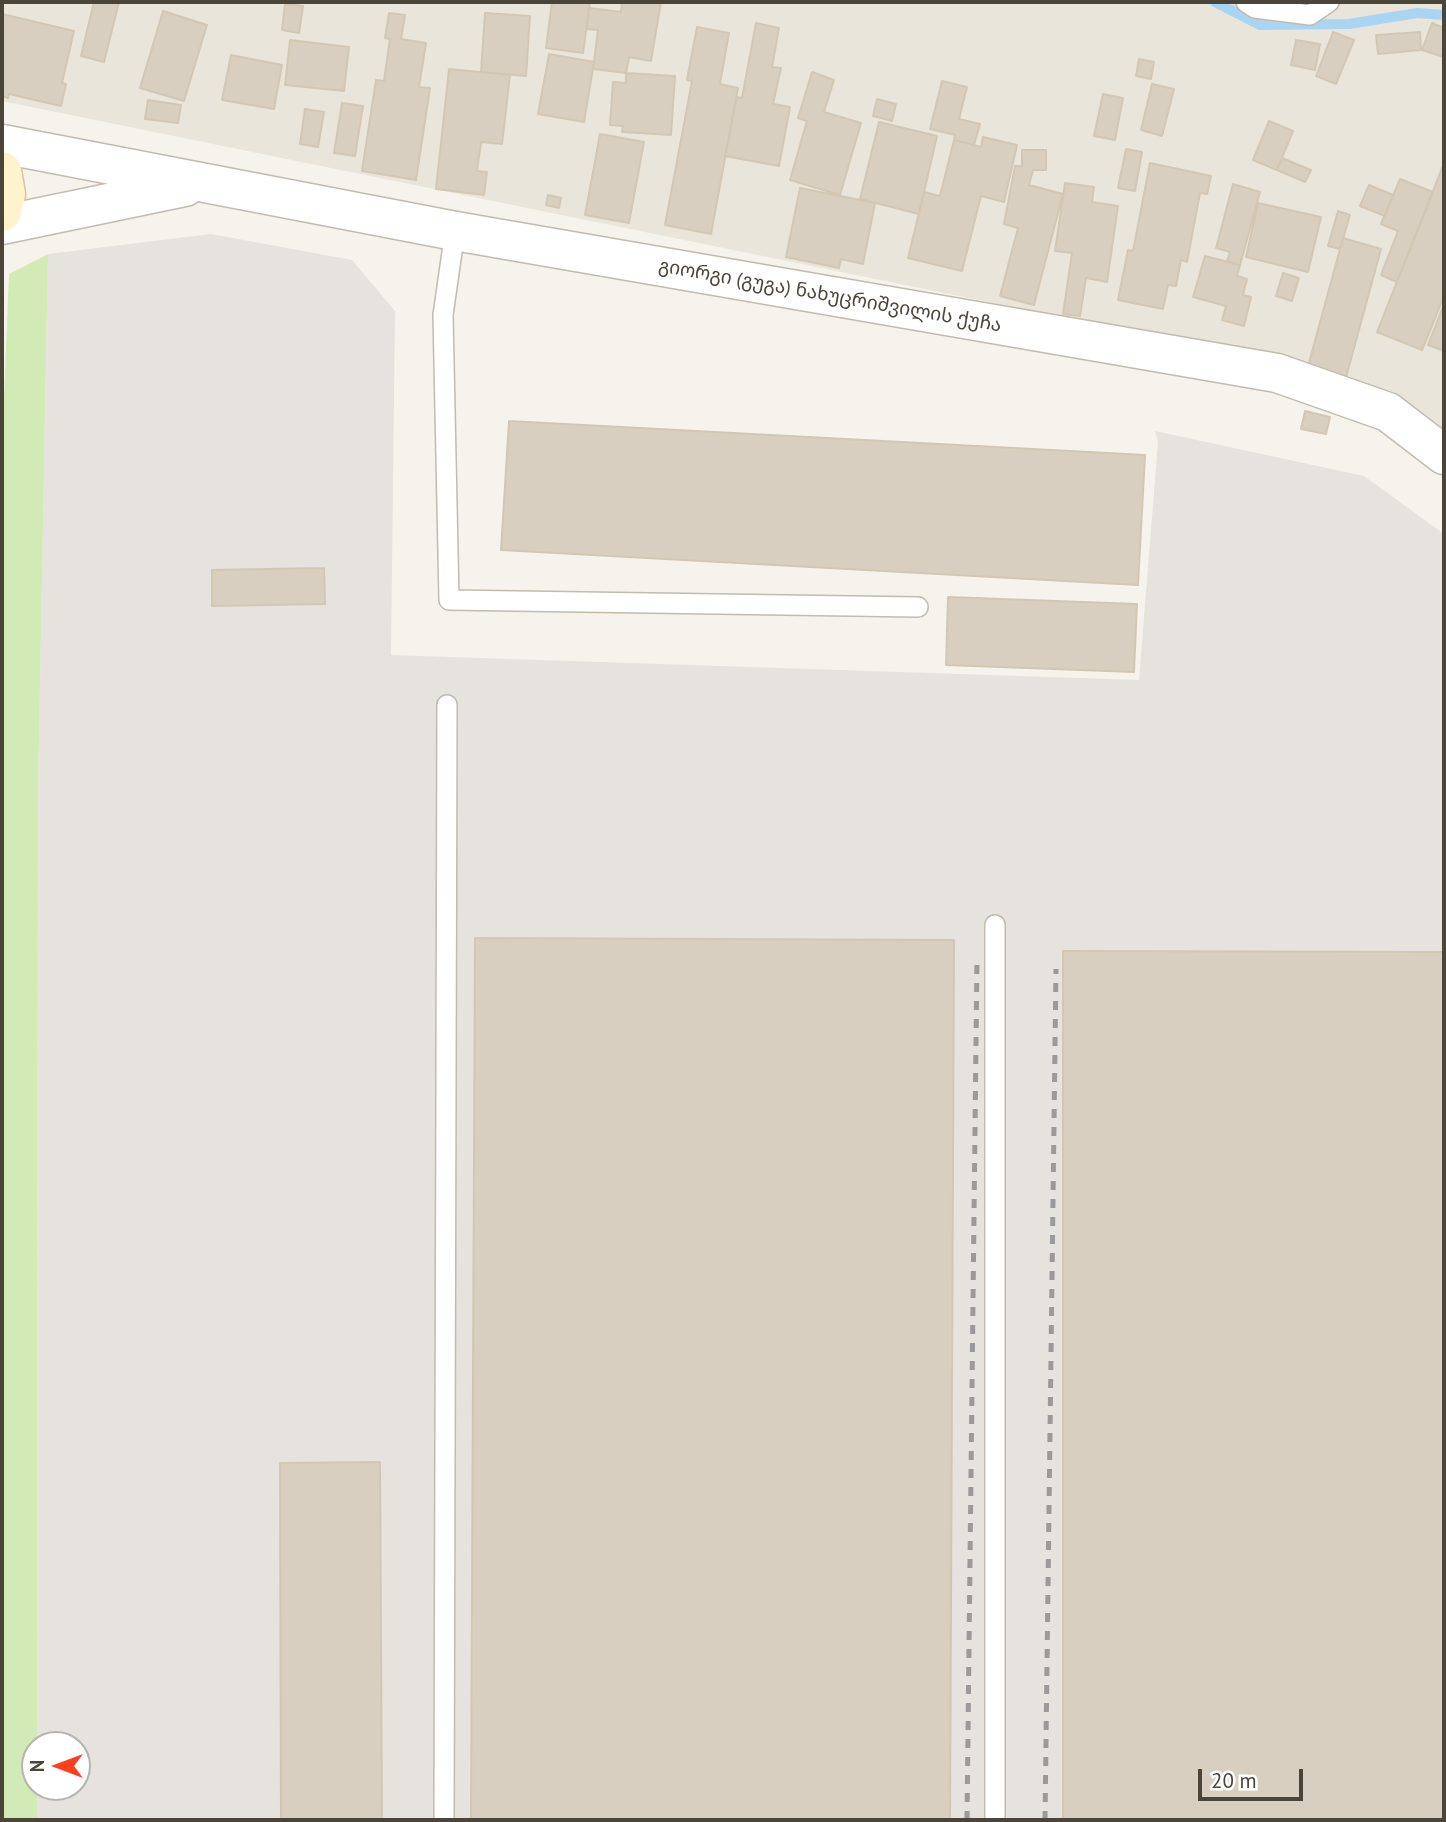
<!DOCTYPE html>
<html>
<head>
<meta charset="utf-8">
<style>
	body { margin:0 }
	#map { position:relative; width:1446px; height:1822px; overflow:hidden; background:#f6f3ec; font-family:"PT Sans",sans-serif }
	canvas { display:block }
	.frame { position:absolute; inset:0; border:4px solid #4b4439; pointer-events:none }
	.north { position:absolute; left:21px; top:1731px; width:70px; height:70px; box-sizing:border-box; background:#fff; border:2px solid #b7b4b0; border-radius:50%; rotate:270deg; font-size:19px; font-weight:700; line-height:28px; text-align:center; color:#4b4439 }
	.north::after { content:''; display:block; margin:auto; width:24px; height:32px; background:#fc3f1d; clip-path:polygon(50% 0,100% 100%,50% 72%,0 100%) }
	.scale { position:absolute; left:1198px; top:1769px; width:105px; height:32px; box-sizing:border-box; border:4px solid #4b4439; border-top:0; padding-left:9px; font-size:21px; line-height:24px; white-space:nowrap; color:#4b4439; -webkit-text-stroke:5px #fff; paint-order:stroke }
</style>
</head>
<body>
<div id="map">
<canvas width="1446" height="1822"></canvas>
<div class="frame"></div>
<div class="north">N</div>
<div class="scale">20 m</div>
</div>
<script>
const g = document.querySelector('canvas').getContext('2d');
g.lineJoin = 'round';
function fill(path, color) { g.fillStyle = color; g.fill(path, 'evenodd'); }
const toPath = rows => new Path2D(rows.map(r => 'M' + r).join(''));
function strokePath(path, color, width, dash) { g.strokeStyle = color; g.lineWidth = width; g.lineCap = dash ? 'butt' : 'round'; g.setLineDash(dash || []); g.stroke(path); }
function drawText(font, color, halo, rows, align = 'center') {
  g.font = font + ' "PT Sans","Noto Sans Georgian",sans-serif'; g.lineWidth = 5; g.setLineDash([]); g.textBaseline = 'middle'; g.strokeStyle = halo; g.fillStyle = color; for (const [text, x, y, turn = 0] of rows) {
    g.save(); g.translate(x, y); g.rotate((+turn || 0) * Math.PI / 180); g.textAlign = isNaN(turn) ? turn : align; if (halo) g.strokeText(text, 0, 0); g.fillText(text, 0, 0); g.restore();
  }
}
const residential = toPath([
	[2,2,1444,2,1444,437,1278,361,2,101]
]);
const industrial = toPath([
	[211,234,352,260,395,311,391,655,1139,680,1158,442,1155,431,1364,476,1444,534,1444,1820,37,1820,37,1787,77,1787,77,1745,37,1745,38,795,48,254]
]);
const green = toPath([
	[48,254,38,795,37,1820,2,1820,4,398,9,274]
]);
const stream = toPath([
	[1215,2,1260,25,1349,24,1417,13,1444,15]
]);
const building = toPath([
	[94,2,119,2,104,62,81,56,94,2],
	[552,2,590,2,583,53,546,48,552,2],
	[622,2,661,2,651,61,629,57,626,73,593,69,598,30,587,29,589,8,621,12,622,2],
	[285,4,303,6,299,33,282,30,285,4],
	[163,11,207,25,184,101,140,88,163,11],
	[389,13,405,15,401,39,426,43,419,87,430,88,416,180,362,171,376,80,384,81,390,39,385,38,389,13],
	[485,13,530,16,526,76,481,72,485,13],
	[2,14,74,31,62,83,66,84,61,106,9,94,8,98,2,96,2,14],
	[756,23,779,28,772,67,781,68,773,104,790,107,779,166,725,156,737,97,742,98,756,23],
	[1432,23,1444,28,1444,57,1422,50,1432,23],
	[697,27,729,33,720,84,738,88,711,234,665,225,692,81,687,80,697,27],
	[1333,32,1354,40,1336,84,1316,76,1333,32],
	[1420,32,1421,50,1378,54,1376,35,1420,32],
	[290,40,349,47,344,91,285,85,290,40],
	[1296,40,1320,44,1315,70,1291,65,1296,40],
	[549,54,594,62,584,122,538,114,549,54],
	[231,55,282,65,274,109,222,100,231,55],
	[1139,59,1154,62,1151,79,1136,76,1139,59],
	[449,69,510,75,502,144,481,142,477,171,487,172,484,195,436,189,449,69],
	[812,72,834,80,824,112,861,123,840,195,790,180,807,121,798,118,812,72],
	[626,73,675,76,671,135,622,132,623,126,610,125,613,82,626,83,626,73],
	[942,81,967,87,959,119,980,124,974,145,954,140,955,135,930,129,942,81],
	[1152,84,1174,89,1162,136,1141,130,1152,84],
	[1103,94,1123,98,1115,140,1094,136,1103,94],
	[877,99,896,104,892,121,873,116,877,99],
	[148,100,181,105,178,123,145,119,148,100],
	[342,103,363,106,355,156,334,153,342,103],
	[305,109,324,112,318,147,300,144,305,109],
	[1269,121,1293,131,1277,170,1253,160,1269,121],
	[879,122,937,136,919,214,860,199,879,122],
	[600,134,644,142,629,223,585,215,600,134],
	[983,137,1017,145,1004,202,981,196,962,271,908,258,924,192,940,196,954,140,981,147,983,137],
	[1126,149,1142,152,1135,191,1118,188,1126,149],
	[1022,150,1046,150,1046,170,1033,170,1029,185,1063,194,1034,305,1000,296,1018,228,1004,224,1015,166,1022,166,1022,150],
	[1282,158,1311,170,1305,182,1277,170,1282,158],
	[1150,163,1211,176,1207,194,1200,193,1187,262,1181,260,1176,286,1168,285,1163,309,1118,300,1128,250,1133,251,1150,163],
	[1444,163,1444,296,1422,350,1377,332,1444,163],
	[1400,179,1433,192,1397,282,1381,275,1398,231,1381,224,1400,179],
	[1065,183,1094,187,1092,202,1118,206,1107,282,1086,278,1080,316,1063,314,1072,253,1055,251,1065,183],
	[1233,184,1260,192,1240,265,1227,261,1230,252,1216,248,1233,184],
	[1369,185,1393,195,1385,216,1360,206,1369,185],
	[800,188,875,203,863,264,841,259,839,268,786,257,800,188],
	[548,195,561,198,559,208,546,205,548,195],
	[1258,203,1321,217,1308,272,1246,257,1258,203],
	[1338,211,1350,215,1340,249,1328,246,1338,211],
	[1343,238,1381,249,1345,381,1307,370,1343,238],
	[1205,256,1240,265,1237,276,1247,279,1243,295,1251,297,1244,326,1222,320,1226,306,1193,297,1205,256],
	[1283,273,1299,278,1292,301,1276,296,1283,273],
	[1444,304,1444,351,1428,345,1444,304],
	[1305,411,1330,417,1326,434,1301,429,1305,411],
	[509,421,1145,455,1138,585,501,550,509,421],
	[324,568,325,604,212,606,212,570,324,568],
	[948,597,1137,604,1134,672,946,665,948,597],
	[475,938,954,940,950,1820,471,1820,475,938],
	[1063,951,1444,952,1444,1820,1063,1820,1063,951],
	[380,1462,382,1820,281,1820,280,1463,380,1462]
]);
const lane = toPath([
	[1246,2,1255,8,1310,15,1329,2],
	[455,231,443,315,449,600,918,607],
	[995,925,995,1820],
	[444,1820,447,705]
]);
const street = toPath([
	[2,144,455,231,1277,373,1388,412,1444,455],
	[2,225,185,187]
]);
const secondary = toPath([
	[2,171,6,194,2,212]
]);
const rail = toPath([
	[967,1820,977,957],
	[1045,1820,1056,969]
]);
const streetNames = [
	["გიორგი (გუგა) ნახუცრიშვილის ქუჩა",830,296,10]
];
fill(residential, '#eae5da');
fill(industrial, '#e6e2dd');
fill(green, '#d2eab5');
strokePath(stream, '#a9d4f2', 10);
fill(building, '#d8cfc1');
strokePath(building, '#d3c7b4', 2);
strokePath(lane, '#c2bbae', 22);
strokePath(street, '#c2bbae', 41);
strokePath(secondary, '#d6c79b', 41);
strokePath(lane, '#fff', 19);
strokePath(street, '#fff', 38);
strokePath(secondary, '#fff3cd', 38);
strokePath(rail, '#9a9a9a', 5, [9, 9]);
drawText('19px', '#4b4439', '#fff', streetNames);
</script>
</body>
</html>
